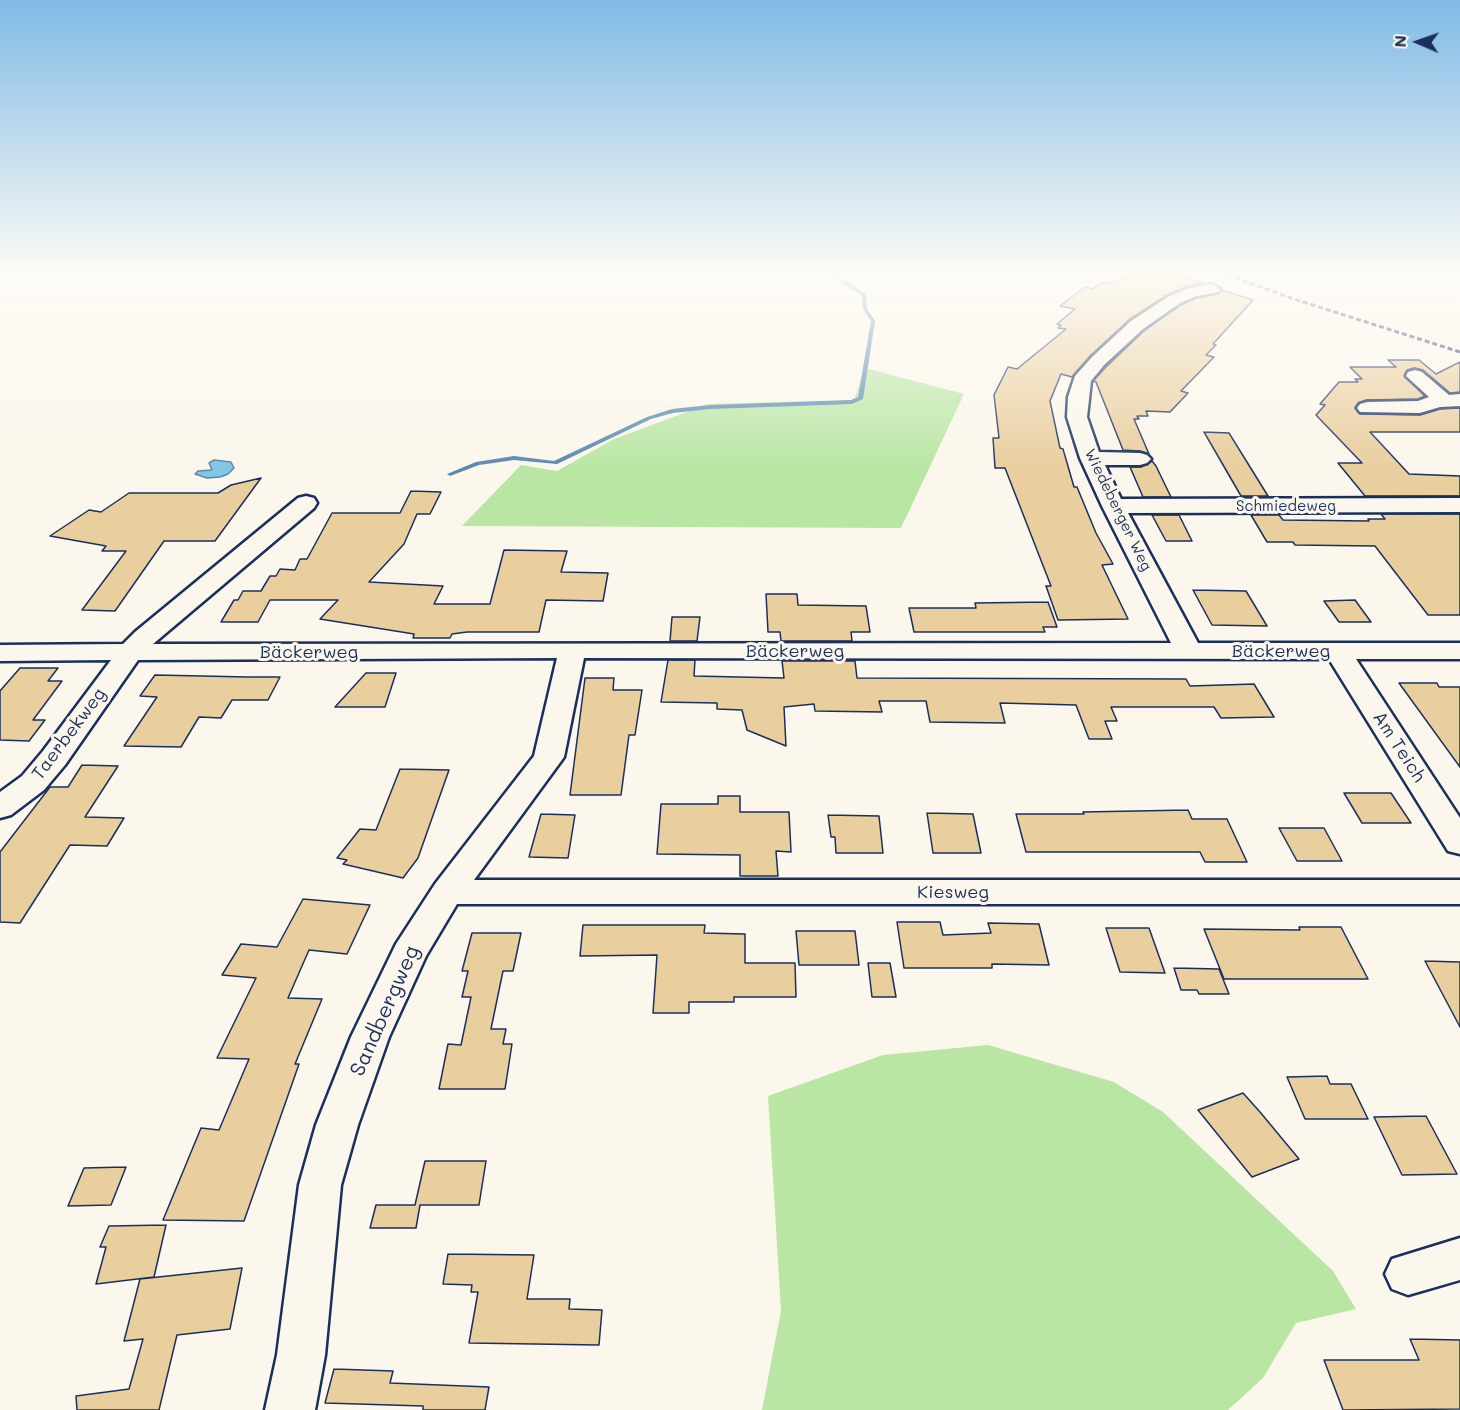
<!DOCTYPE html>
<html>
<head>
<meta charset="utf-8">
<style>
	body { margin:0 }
	#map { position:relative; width:1460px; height:1410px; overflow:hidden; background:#fbf7ec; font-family:Mali,sans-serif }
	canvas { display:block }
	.north { position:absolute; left:1388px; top:12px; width:60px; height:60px; -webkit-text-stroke:4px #fbf7ec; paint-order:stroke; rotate:272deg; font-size:16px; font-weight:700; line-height:24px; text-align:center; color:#1b2f5e }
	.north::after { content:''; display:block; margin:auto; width:21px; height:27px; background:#1b2f5e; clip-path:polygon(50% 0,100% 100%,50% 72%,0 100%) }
</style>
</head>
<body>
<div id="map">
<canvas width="1460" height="1410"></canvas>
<div class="north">N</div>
</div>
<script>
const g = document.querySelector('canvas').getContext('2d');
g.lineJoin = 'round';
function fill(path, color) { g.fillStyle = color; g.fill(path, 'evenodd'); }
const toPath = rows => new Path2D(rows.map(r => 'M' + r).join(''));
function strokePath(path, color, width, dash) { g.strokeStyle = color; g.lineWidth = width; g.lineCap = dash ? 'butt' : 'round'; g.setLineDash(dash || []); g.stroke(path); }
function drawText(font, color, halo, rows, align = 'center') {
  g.font = font + ' Mali,sans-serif'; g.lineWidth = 6; g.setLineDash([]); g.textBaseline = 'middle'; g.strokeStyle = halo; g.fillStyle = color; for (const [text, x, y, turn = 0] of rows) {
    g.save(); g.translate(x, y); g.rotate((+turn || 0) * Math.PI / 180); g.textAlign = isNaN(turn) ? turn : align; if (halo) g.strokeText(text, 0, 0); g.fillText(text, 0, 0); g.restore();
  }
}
const green = toPath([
	[865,368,964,394,901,528,462,526,521,465,557,471,614,439,708,404,854,400],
	[988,1045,1114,1082,1163,1112,1333,1271,1356,1309,1296,1323,1263,1378,1228,1410,762,1410,781,1311,768,1096,883,1055]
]);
const water = toPath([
	[214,460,231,462,234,468,228,474,220,477,207,478,195,474,198,471,212,470,209,463,214,460]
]);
const stream = toPath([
	[820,272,827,272,840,277,866,294,867,309,875,321,863,399,852,404,710,409,673,413,651,419,557,464,514,460,479,465,450,476,447,474,476,462,514,456,554,461,647,417,672,409,710,405,851,400,858,397,871,321,863,309,862,296,836,279,820,272]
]);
const building = toPath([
	[1143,272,1170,272,1203,283,1186,287,1167,295,1130,319,1090,356,1072,377,1061,374,1050,401,1060,448,1063,449,1074,487,1077,487,1096,533,1113,564,1102,565,1128,619,1058,620,1046,586,1051,586,1005,468,995,468,993,438,999,438,994,395,1008,367,1017,369,1066,329,1058,328,1061,325,1057,324,1075,309,1060,306,1085,287,1092,289,1102,283,1107,284,1143,272],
	[1222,290,1253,300,1213,344,1216,345,1206,355,1214,357,1181,391,1188,393,1170,412,1146,411,1148,416,1137,416,1139,419,1134,419,1149,454,1140,451,1123,450,1096,382,1093,381,1106,367,1144,331,1181,305,1197,298,1218,294,1222,290],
	[1388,360,1419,360,1436,374,1460,362,1460,392,1450,393,1423,370,1414,368,1407,370,1404,376,1425,396,1418,399,1366,400,1358,403,1355,408,1360,414,1420,415,1440,409,1460,408,1460,432,1370,432,1409,474,1460,476,1460,496,1365,496,1338,463,1362,463,1316,415,1325,405,1320,404,1339,382,1358,382,1355,379,1362,379,1350,367,1396,367,1388,360],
	[1204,432,1229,433,1268,496,1241,496,1204,432],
	[1152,461,1156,466,1171,497,1143,497,1130,467,1141,467,1152,461],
	[261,478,215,541,164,541,115,611,82,610,126,551,102,551,106,546,50,536,89,510,101,512,129,493,218,493,231,485,261,478],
	[411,491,441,492,430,514,417,514,404,544,369,582,443,586,434,604,490,604,504,550,567,551,561,572,608,573,603,601,546,600,539,632,467,632,452,634,450,638,413,638,414,634,320,619,338,600,270,600,258,622,221,622,234,600,238,600,243,591,261,591,270,576,276,576,280,569,295,570,300,559,307,559,332,513,400,513,411,491],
	[1381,514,1460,514,1460,615,1428,615,1375,546,1295,545,1293,542,1267,542,1251,515,1279,515,1283,520,1369,521,1368,519,1385,519,1381,514],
	[1152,515,1179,515,1192,541,1166,541,1152,515],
	[1193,590,1246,591,1267,626,1212,625,1193,590],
	[766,594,797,594,798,605,866,606,870,632,851,632,852,641,781,641,780,632,768,632,766,594],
	[1355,600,1371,622,1339,622,1324,601,1355,600],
	[1048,602,1057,627,1043,627,1045,632,914,632,909,608,976,608,975,603,1048,602],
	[672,617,700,617,697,641,670,641,672,617],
	[668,660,695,660,694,676,784,678,782,661,855,661,857,678,1186,679,1190,686,1254,684,1274,717,1221,718,1214,707,1111,707,1117,721,1105,721,1112,739,1089,739,1076,705,1000,703,1005,723,930,722,926,701,879,701,882,712,815,711,814,704,784,707,786,746,747,730,742,710,717,709,717,703,661,702,668,660],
	[20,668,58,668,48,681,62,681,33,720,45,720,29,741,0,740,0,691,20,668],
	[366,673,396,673,385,707,335,707,366,673],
	[155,675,248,677,280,677,268,700,232,700,221,718,199,717,181,747,124,746,157,697,140,696,155,675],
	[585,678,614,678,613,690,642,690,635,735,629,735,621,795,570,795,585,678],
	[1399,683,1437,683,1439,687,1460,687,1460,767,1399,683],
	[82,765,118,766,85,817,124,818,107,846,70,845,20,923,0,922,0,852,50,787,68,787,82,765],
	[400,769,449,770,418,858,403,878,343,864,347,860,337,858,360,829,376,830,400,769],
	[1344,793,1391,793,1411,823,1362,823,1344,793],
	[718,796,740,796,740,812,789,812,791,852,776,851,778,876,740,876,740,855,657,854,661,804,718,804,718,796],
	[1188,810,1192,819,1227,819,1247,862,1205,862,1200,852,1026,852,1016,814,1084,814,1083,812,1188,810],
	[927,813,973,814,981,853,933,853,927,813],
	[541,814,575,815,568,858,529,857,541,814],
	[828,815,879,816,883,853,836,853,835,837,831,837,828,815],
	[1279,828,1324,828,1342,861,1297,861,1279,828],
	[303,899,370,905,347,954,309,950,288,998,322,999,295,1064,299,1064,244,1221,163,1220,201,1128,219,1130,249,1059,217,1058,256,978,222,975,241,944,277,947,303,899],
	[897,922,940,922,943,935,991,933,988,923,1039,924,1049,965,992,964,992,968,904,968,897,922],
	[583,925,705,925,704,933,745,934,745,963,795,963,796,997,734,997,734,1002,689,1002,689,1013,653,1013,657,955,580,956,583,925],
	[1299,927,1341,927,1368,979,1224,979,1204,929,1300,930,1299,927],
	[1106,928,1149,928,1165,973,1120,972,1106,928],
	[796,931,855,931,859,965,799,965,796,931],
	[472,933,521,933,513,971,503,971,491,1029,506,1029,503,1044,512,1044,505,1089,439,1089,448,1044,461,1045,471,997,462,997,468,971,462,971,472,933],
	[1425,961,1460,962,1460,1027,1425,961],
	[868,963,890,963,896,997,872,997,868,963],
	[1174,968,1219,969,1229,994,1199,994,1197,990,1181,990,1174,968],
	[1327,1076,1330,1084,1351,1084,1368,1119,1305,1119,1287,1077,1327,1076],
	[1243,1093,1260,1112,1299,1159,1252,1177,1198,1110,1243,1093],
	[1426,1116,1457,1174,1402,1175,1374,1117,1426,1116],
	[425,1161,486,1161,479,1205,420,1205,416,1228,370,1228,376,1205,415,1205,425,1161],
	[126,1167,111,1205,68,1206,84,1168,126,1167],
	[166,1225,154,1277,96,1284,106,1247,100,1247,109,1226,166,1225],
	[448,1254,534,1255,527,1299,570,1299,569,1309,602,1310,599,1345,469,1343,478,1292,471,1292,472,1285,443,1284,448,1254],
	[242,1268,230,1329,177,1335,159,1410,77,1410,76,1396,129,1389,143,1339,124,1341,140,1279,242,1268],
	[1410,1339,1460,1340,1460,1409,1343,1410,1324,1360,1419,1360,1410,1339],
	[334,1369,393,1371,390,1383,489,1387,485,1410,423,1410,423,1406,325,1403,334,1369]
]);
const minor = toPath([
	[1212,284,1220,289,1218,292,1196,296,1180,303,1143,329,1104,365,1091,381,1087,417,1099,452,1140,453,1147,455,1151,459,1147,463,1140,465,1105,465,1121,499,1460,498,1460,512,1128,513,1198,643,1460,643,1460,659,1356,659,1460,818,1460,854,1448,851,1329,659,584,658,564,757,474,880,1460,880,1460,904,457,904,426,956,389,1037,358,1125,341,1185,325,1355,315,1410,265,1410,277,1355,299,1185,316,1125,351,1037,396,944,435,884,534,756,557,658,138,660,65,765,44,790,11,815,0,818,0,792,22,776,43,751,111,660,0,661,0,645,123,644,135,632,298,498,306,496,314,498,317,503,314,508,153,644,1171,643,1102,506,1080,458,1067,417,1068,397,1075,376,1092,357,1131,321,1168,297,1186,289,1212,284],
	[1415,370,1422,372,1449,395,1460,394,1460,406,1440,407,1420,413,1360,412,1357,408,1360,404,1367,402,1418,401,1429,397,1406,376,1408,372,1415,370],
	[1460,1238,1460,1280,1408,1295,1392,1289,1385,1274,1392,1259,1460,1238]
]);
const rail = toPath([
	[1220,272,1291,298,1460,352]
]);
const farStreetnames = [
	["Schmiedeweg",1286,506],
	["Wiedeberger Weg",1118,510,64]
];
const streetNames = [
	["Bäckerweg",795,651],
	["Bäckerweg",1281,651],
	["Bäckerweg",309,652],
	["Taerbekweg",69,734,-53],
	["Am Teich",1399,747,57],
	["Kiesweg",953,892]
];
const nearStreetnames = [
	["Sandbergweg",385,1011,-66]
];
fill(green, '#b9e6a3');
fill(water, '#84c4e4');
strokePath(water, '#5a88ae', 1.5);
fill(stream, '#5a88ae');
fill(building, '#e9ce9e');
strokePath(building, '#1b2f5e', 1.5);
strokePath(minor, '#1b2f5e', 5);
fill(minor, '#fbf7ec');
strokePath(rail, '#1b2f5e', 3, [5, 3]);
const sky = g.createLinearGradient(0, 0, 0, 470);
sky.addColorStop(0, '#80bae6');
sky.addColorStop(0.58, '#fdfbf6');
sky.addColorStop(1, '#fdfbf600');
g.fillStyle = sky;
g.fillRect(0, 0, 1460, 470);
drawText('15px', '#1b2f5e', '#fbf7ec', farStreetnames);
drawText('18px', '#1b2f5e', '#fbf7ec', streetNames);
drawText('21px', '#1b2f5e', '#fbf7ec', nearStreetnames);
</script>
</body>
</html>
